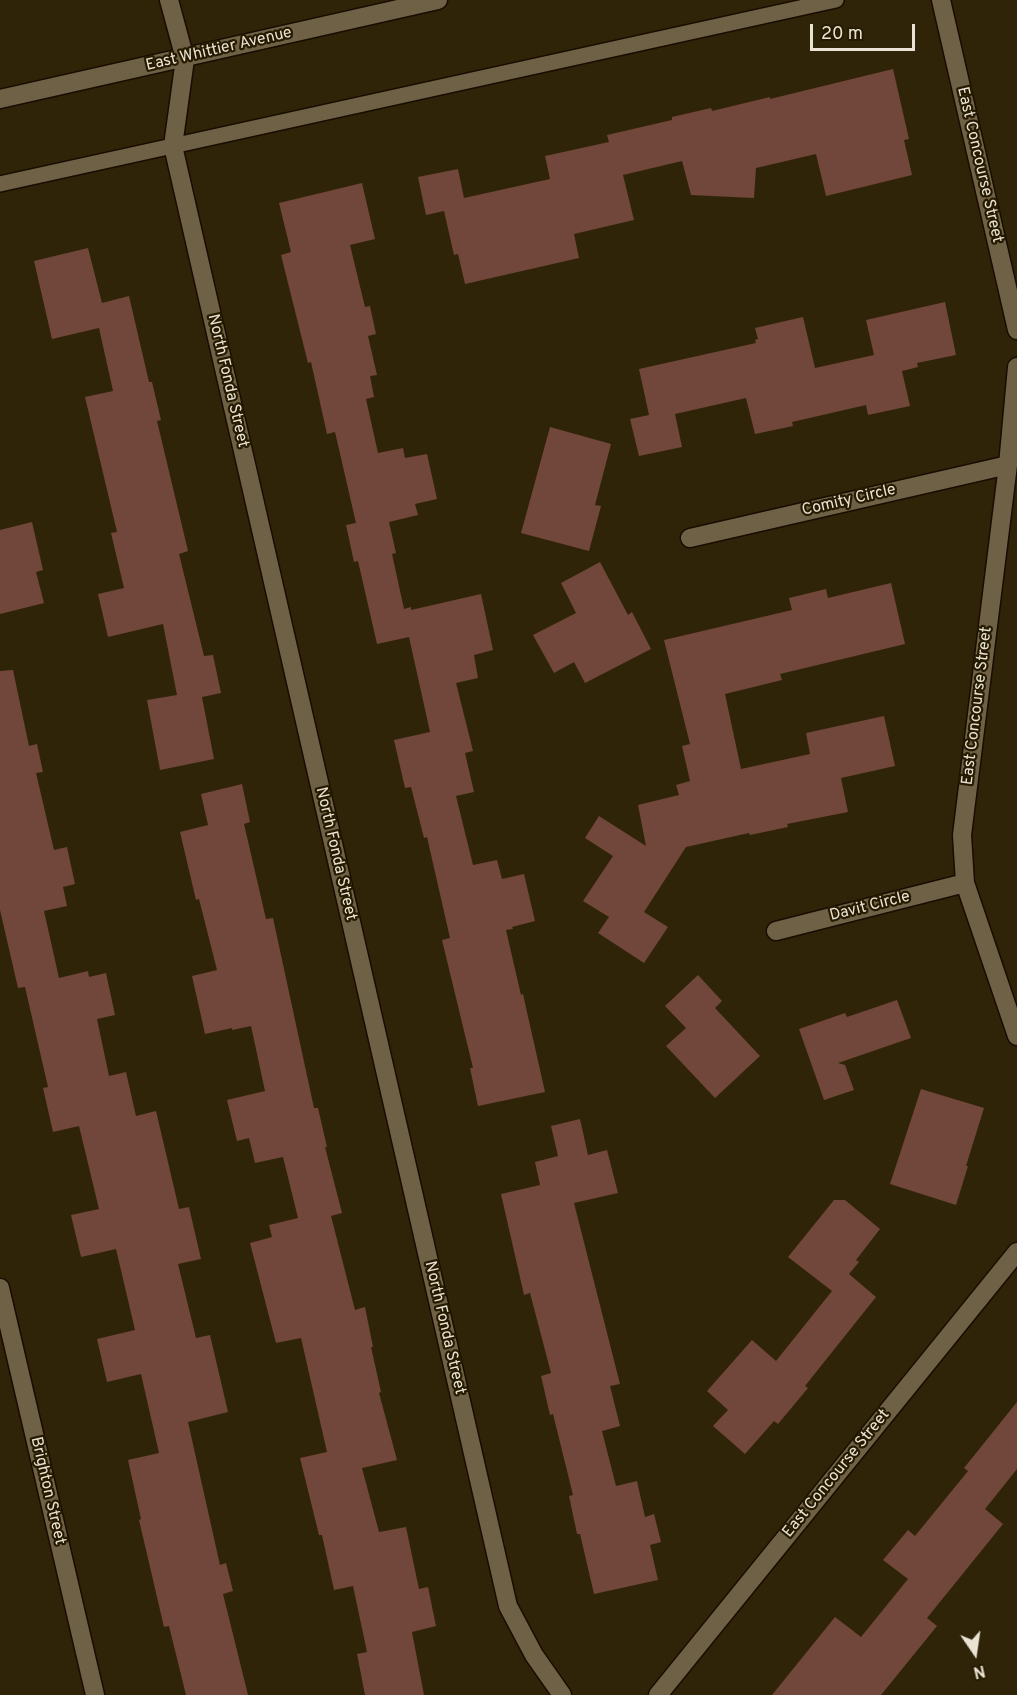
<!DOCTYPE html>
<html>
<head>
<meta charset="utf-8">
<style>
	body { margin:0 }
	#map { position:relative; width:1017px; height:1695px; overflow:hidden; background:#302408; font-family:Overpass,sans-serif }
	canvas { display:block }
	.north { position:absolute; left:945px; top:1623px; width:60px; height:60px; -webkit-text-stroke:4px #261b01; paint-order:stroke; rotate:167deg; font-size:16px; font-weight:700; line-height:24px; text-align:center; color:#eae3d3 }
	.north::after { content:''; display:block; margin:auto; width:21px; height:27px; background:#eae3d3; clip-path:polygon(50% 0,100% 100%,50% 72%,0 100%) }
	.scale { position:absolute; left:810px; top:24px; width:105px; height:27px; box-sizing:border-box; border:3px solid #eae3d3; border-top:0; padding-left:8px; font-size:18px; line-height:21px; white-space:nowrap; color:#eae3d3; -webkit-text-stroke:4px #261b01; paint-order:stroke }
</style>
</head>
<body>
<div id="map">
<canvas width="1017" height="1695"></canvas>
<div class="north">N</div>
<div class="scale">20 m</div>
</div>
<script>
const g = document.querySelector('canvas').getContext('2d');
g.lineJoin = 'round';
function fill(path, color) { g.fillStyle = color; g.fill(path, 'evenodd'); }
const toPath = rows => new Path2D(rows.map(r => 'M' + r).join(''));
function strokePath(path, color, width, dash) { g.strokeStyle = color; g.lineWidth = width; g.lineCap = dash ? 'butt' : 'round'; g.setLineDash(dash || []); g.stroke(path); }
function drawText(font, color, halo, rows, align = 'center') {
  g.font = font + ' Overpass,sans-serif'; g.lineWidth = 4.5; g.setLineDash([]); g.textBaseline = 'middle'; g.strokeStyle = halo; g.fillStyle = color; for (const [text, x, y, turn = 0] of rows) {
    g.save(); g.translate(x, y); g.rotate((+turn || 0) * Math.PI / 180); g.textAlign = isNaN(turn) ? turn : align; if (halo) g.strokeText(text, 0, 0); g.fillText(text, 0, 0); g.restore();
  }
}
const building = toPath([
	[893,69,909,139,904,140,912,175,826,196,816,154,756,168,754,198,691,195,682,161,623,175,634,220,574,234,579,258,465,284,458,254,454,255,444,211,426,215,418,177,458,169,464,198,550,179,545,156,609,142,607,135,672,120,672,117,711,108,712,111,770,97,770,99],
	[362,183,375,239,350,245,365,307,370,306,376,334,368,336,377,375,370,376,374,397,366,399,378,453,403,448,405,458,427,454,437,499,415,504,418,515,389,522,396,553,392,554,404,609,411,607,411,610,481,594,493,650,474,655,478,678,456,683,473,751,465,753,474,792,456,796,473,865,497,860,502,879,524,874,535,921,512,927,513,929,506,930,521,995,523,994,527,1012,545,1092,478,1106,470,1068,473,1068,442,940,450,938,427,837,424,838,411,787,405,788,394,740,430,732,409,637,377,644,358,561,354,562,346,525,356,523,335,432,327,434,311,362,308,363,281,255,291,252,279,203],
	[88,248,102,303,129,296,149,382,152,382,161,420,157,421,188,551,179,554,204,656,213,655,221,693,202,697,214,759,160,770,147,700,177,695,163,624,108,637,98,594,124,588,111,533,117,532,85,397,113,391,99,328,52,339,34,261],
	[945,302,956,355,917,363,918,367,902,371,910,406,868,415,866,405,792,422,793,426,755,434,746,398,675,414,682,447,639,456,630,419,649,415,639,369,756,343,755,340,758,339,755,328,803,317,815,368,874,355,866,320],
	[550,427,611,444,595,505,601,506,589,551,521,533],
	[32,522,43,570,36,572,44,603,0,614,0,530],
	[600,562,628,615,632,612,651,649,585,683,574,662,554,673,533,635,576,613,561,583],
	[891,583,905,644,780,674,782,680,725,694,741,769,810,754,806,733,884,716,895,766,841,778,848,812,787,824,788,827,750,835,749,833,686,847,644,912,668,927,644,963,598,933,609,917,583,901,613,856,585,838,599,816,646,846,638,805,679,795,676,785,690,781,682,746,690,744,664,640,792,610,789,598,826,589,828,598],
	[13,670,29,746,37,744,43,772,36,773,54,850,67,847,75,884,63,887,67,906,44,911,59,978,88,971,89,977,106,973,115,1015,97,1019,109,1076,126,1072,136,1116,156,1111,179,1209,189,1207,201,1259,178,1264,196,1338,210,1335,228,1412,188,1422,220,1565,226,1563,233,1591,223,1594,248,1695,186,1695,169,1626,164,1627,139,1520,141,1519,128,1460,159,1453,141,1374,107,1382,97,1339,135,1330,116,1249,81,1257,71,1215,99,1209,79,1126,53,1132,43,1088,48,1087,25,987,18,988,0,910,0,671],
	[242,784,250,822,244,824,266,919,273,918,314,1108,318,1108,327,1147,325,1147,342,1213,331,1216,355,1310,365,1307,373,1347,371,1347,381,1392,379,1393,397,1460,362,1468,379,1532,406,1527,419,1589,428,1587,436,1626,412,1632,424,1695,365,1695,357,1654,367,1652,353,1586,334,1590,322,1535,319,1535,300,1458,327,1452,301,1338,276,1343,250,1243,272,1237,269,1225,298,1218,283,1157,255,1163,249,1138,237,1141,227,1100,265,1091,251,1026,232,1030,232,1028,205,1034,192,976,217,970,199,899,196,900,180,832,208,825,201,794],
	[698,975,722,1001,715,1008,760,1056,715,1098,666,1046,686,1028,665,1006],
	[897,1000,911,1038,838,1063,845,1065,854,1090,824,1100,799,1029,845,1013,847,1017],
	[921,1089,984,1108,966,1166,968,1166,956,1205,890,1184],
	[580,1119,588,1155,607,1150,618,1193,574,1203,620,1384,610,1386,620,1426,602,1431,616,1486,637,1481,645,1517,654,1514,661,1542,650,1545,658,1580,594,1594,580,1534,577,1534,569,1496,573,1495,553,1414,550,1415,541,1376,551,1373,530,1293,524,1295,501,1194,540,1185,535,1162,558,1156,551,1126],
	[834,1200,845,1200,880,1229,856,1260,859,1262,849,1274,876,1297,805,1386,808,1388,778,1424,774,1421,745,1454,713,1426,728,1410,707,1391,752,1340,776,1361,832,1291,788,1257],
	[1017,1402,1017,1469,985,1509,1003,1524,927,1618,937,1626,881,1695,772,1695,835,1617,861,1637,908,1579,883,1560,908,1530,915,1536,968,1471,964,1468]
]);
const service = toPath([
	[0,184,836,0]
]);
const minor = toPath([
	[169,0,185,59,173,146,508,1606,534,1655,562,1695],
	[941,0,1017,330],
	[1017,367,1008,465,962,835,965,883,1017,1036],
	[690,538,1008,465],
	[776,931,965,883],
	[0,1288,95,1695],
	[658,1695,1017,1252]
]);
const tertiary = toPath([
	[0,99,438,0]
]);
const streetNames = [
	["East Whittier Avenue",219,50,-13],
	["East Concourse Street",979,165,77],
	["North Fonda Street",227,381,77],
	["Comity Circle",849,501,-13],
	["East Concourse Street",978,706,-83],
	["North Fonda Street",335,854,77],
	["Davit Circle",870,907,-14],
	["North Fonda Street",444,1328,77],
	["East Concourse Street",837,1474,-51],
	["Brighton Street",47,1491,77]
];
fill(building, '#71463b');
strokePath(service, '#180d00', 18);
strokePath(minor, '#180d00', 21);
strokePath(tertiary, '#180d00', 21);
strokePath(service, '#6f6145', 15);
strokePath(minor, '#6f6145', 18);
strokePath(tertiary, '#6f6145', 18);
drawText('16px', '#eae3d3', '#261b01', streetNames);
</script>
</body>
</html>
